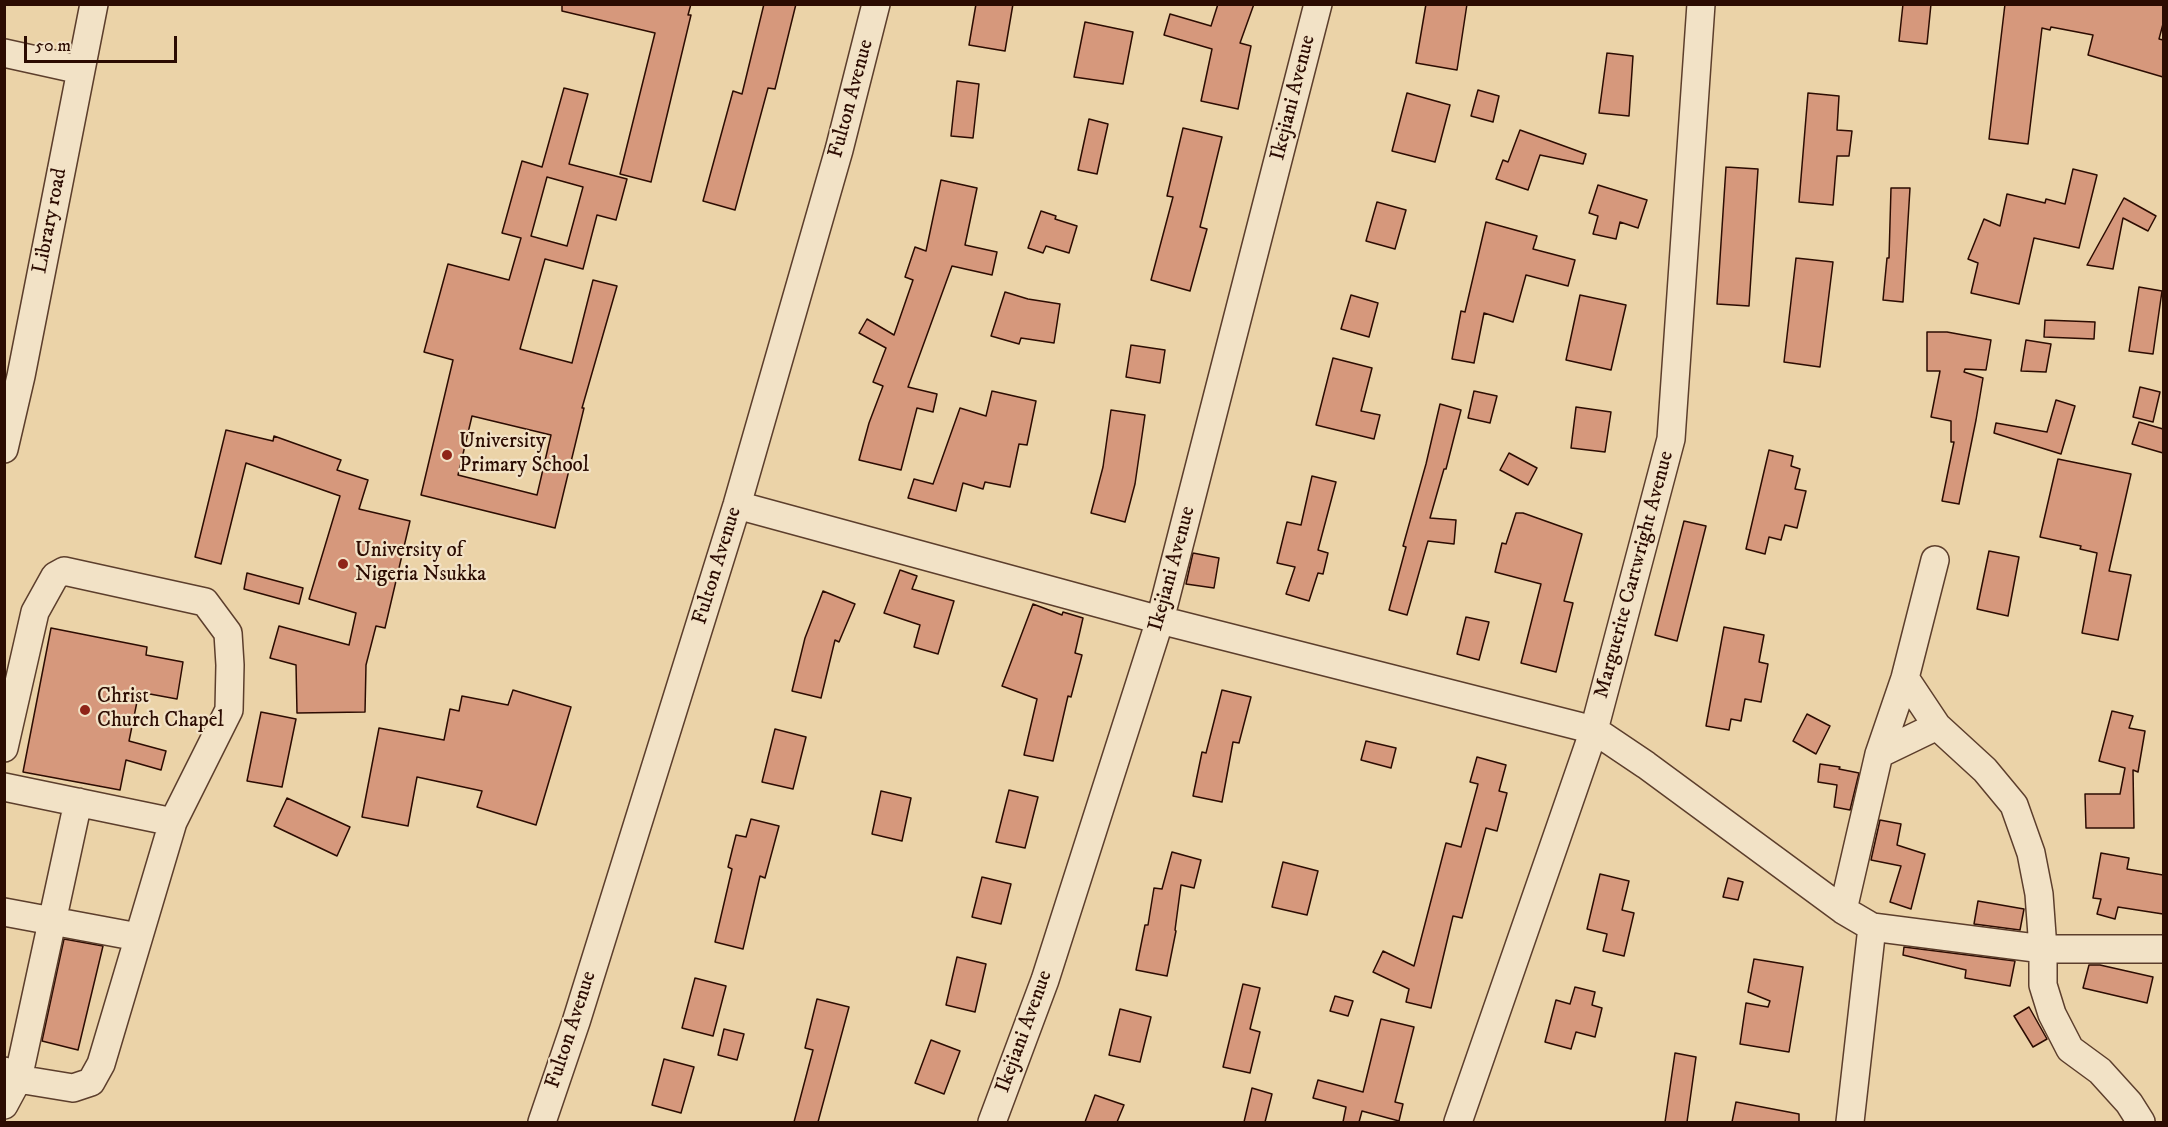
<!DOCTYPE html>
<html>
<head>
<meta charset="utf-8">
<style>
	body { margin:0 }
	#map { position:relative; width:2168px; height:1127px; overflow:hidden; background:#ebd3a8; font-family:"IM FELL DW Pica",serif }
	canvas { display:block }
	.frame { position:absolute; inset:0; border:6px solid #2c0c02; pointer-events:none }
	.scale { position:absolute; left:24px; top:36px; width:153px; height:27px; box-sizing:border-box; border:3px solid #2c0c02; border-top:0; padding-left:8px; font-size:18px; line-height:21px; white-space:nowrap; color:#2c0c02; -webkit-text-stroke:4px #f2e2c6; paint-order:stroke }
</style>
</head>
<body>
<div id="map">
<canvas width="2168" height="1127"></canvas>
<div class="frame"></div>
<div class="scale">50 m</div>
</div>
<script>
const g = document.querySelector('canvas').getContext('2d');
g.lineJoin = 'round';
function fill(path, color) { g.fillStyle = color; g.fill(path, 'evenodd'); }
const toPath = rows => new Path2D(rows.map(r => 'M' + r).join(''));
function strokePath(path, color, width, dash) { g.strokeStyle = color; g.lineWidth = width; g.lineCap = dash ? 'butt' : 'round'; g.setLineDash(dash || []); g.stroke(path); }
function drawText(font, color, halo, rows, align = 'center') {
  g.font = font + ' "IM FELL DW Pica",serif'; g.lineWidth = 4.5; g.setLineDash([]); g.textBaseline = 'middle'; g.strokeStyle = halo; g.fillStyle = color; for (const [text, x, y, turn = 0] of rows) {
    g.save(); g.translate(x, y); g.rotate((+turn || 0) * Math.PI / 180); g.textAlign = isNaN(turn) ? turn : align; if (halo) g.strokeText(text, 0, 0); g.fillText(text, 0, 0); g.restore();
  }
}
const building = toPath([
	[562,4,691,4,688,15,691,15,651,182,620,174,655,33,562,11,562,4],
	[764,4,796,4,775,89,768,88,735,210,703,201,733,91,742,94,764,4],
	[976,4,1013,4,1005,51,969,45,976,4],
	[1218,4,1254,4,1240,43,1251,46,1238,109,1201,101,1212,49,1164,35,1170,14,1211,26,1218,4],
	[1426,4,1467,4,1457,70,1416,63,1426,4],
	[1903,4,1931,4,1927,44,1899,41,1903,4],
	[2005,4,2163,4,2163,24,2159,39,2163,40,2163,77,2088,55,2093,35,2051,27,2050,30,2042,28,2028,144,1989,139,2005,4],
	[1085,22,1133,32,1123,84,1074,77,1085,22],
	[1607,53,1633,56,1629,116,1599,113,1607,53],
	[957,81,979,84,973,138,951,136,957,81],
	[564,88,588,94,569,164,627,179,616,220,597,215,583,269,545,259,520,349,572,363,593,280,617,286,582,408,584,408,555,528,421,495,453,360,424,352,448,264,509,280,521,238,502,233,522,161,542,167,564,88],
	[547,177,583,187,567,246,531,236,547,177],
	[472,416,551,435,537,495,458,475,472,416],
	[1478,90,1499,96,1493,122,1471,116,1478,90],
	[1407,93,1450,105,1435,162,1392,151,1407,93],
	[1808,93,1839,96,1837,130,1852,131,1849,156,1837,156,1833,205,1799,202,1808,93],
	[1089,119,1108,124,1097,174,1078,170,1089,119],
	[1183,128,1222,137,1200,227,1207,229,1190,291,1151,280,1173,197,1167,196,1183,128],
	[1520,130,1586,154,1583,164,1540,155,1528,190,1496,179,1503,160,1508,162,1520,130],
	[1726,167,1758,169,1749,306,1717,304,1726,167],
	[2073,169,2097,175,2079,248,2034,238,2019,304,1971,293,1978,263,1968,259,1984,219,2000,226,2007,194,2045,203,2046,199,2065,204,2073,169],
	[941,180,977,188,965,245,997,252,992,275,952,266,908,387,937,394,933,412,917,408,901,470,859,460,869,423,883,386,873,382,886,348,859,333,867,319,894,335,913,280,905,277,915,247,926,251,941,180],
	[1598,185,1647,200,1638,228,1620,222,1616,239,1593,234,1598,216,1589,213,1598,185],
	[1891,188,1910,188,1903,302,1883,300,1887,258,1889,258,1891,188],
	[2124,198,2156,216,2148,231,2123,218,2113,269,2087,265,2124,198],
	[1377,202,1406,210,1395,249,1366,241,1377,202],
	[1041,211,1056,216,1055,219,1077,226,1069,253,1046,246,1043,253,1028,248,1041,211],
	[1486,222,1537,236,1533,249,1575,260,1568,286,1526,275,1513,322,1484,313,1474,363,1452,359,1461,311,1465,312,1486,222],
	[1796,258,1833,262,1820,367,1784,362,1796,258],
	[2139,287,2162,291,2153,354,2129,351,2139,287],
	[1005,292,1028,299,1060,304,1054,343,1021,338,1019,344,991,336,1005,292],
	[1351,295,1378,303,1369,337,1341,329,1351,295],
	[1580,295,1626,305,1611,370,1566,360,1580,295],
	[2045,320,2095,322,2094,339,2044,337,2045,320],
	[1927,332,1947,332,1991,340,1986,370,1965,369,1964,372,1983,378,1976,420,1959,504,1942,501,1954,442,1951,442,1951,421,1931,417,1940,371,1927,371,1927,332],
	[2026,340,2051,344,2046,372,2021,371,2026,340],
	[1131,345,1165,350,1160,383,1126,377,1131,345],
	[1333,358,1372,368,1361,411,1380,415,1374,439,1316,425,1333,358],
	[2140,387,2160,392,2153,422,2133,417,2140,387],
	[992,391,1036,401,1027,445,1019,444,1010,487,985,482,983,489,963,483,956,511,908,498,914,479,933,484,960,408,986,416,992,391],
	[1474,391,1497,396,1490,423,1468,418,1474,391],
	[2056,400,2075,406,2061,454,1994,433,1996,423,2047,432,2056,400],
	[1440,404,1461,410,1446,469,1444,469,1430,518,1456,520,1454,544,1428,541,1407,615,1389,610,1406,547,1403,546,1426,464,1440,404],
	[1576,407,1611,412,1605,452,1571,448,1576,407],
	[1111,410,1145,415,1135,484,1125,522,1091,513,1103,467,1111,410],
	[2139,422,2163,429,2163,453,2132,444,2139,422],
	[226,430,273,441,274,436,341,460,337,470,368,480,359,509,410,521,385,628,376,626,366,665,365,712,297,713,296,665,270,658,279,626,349,645,356,613,309,599,340,496,246,463,221,564,195,557,226,430],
	[1769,450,1793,456,1791,466,1800,469,1795,489,1806,491,1797,528,1785,525,1781,540,1769,537,1765,554,1746,549,1769,450],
	[1509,453,1537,468,1528,485,1500,470,1509,453],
	[2058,459,2131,474,2109,571,2131,575,2118,640,2082,633,2097,553,2080,549,2081,546,2040,537,2058,459],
	[1312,476,1336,482,1318,550,1328,553,1323,574,1318,573,1309,601,1286,594,1295,567,1277,563,1287,522,1301,525,1312,476],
	[1516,513,1523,513,1582,534,1564,601,1573,603,1556,672,1521,663,1541,584,1495,572,1502,543,1506,544,1516,513],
	[1684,521,1706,526,1677,641,1655,635,1684,521],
	[1989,551,2019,557,2008,616,1977,609,1989,551],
	[1193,553,1219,558,1214,588,1186,584,1193,553],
	[900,570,917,576,912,589,954,601,938,654,914,647,920,625,884,613,900,570],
	[247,573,303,588,299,604,244,589,247,573],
	[823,591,855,604,839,642,835,640,821,698,792,691,805,638,823,591],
	[1033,604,1062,615,1063,612,1083,618,1075,653,1082,655,1071,697,1068,696,1053,761,1024,755,1037,699,1002,686,1033,604],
	[1466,617,1489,622,1479,660,1457,654,1466,617],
	[1724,627,1764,635,1759,662,1768,664,1761,702,1745,699,1741,721,1731,719,1729,730,1706,726,1724,627],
	[51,628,147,647,146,655,183,662,177,699,139,692,129,741,166,751,161,770,126,760,120,790,23,772,51,628],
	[513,690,571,707,536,825,477,807,482,791,417,777,408,826,362,817,379,728,444,740,450,709,459,711,462,696,508,705,513,690],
	[1222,690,1251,697,1239,743,1233,742,1222,802,1193,796,1202,752,1206,753,1222,690],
	[2112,711,2133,716,2129,728,2145,731,2138,772,2133,770,2134,828,2086,828,2085,794,2120,794,2125,768,2099,761,2112,711],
	[261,712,296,719,282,787,247,781,261,712],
	[1807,714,1830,726,1816,754,1793,741,1807,714],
	[775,729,806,737,793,789,762,782,775,729],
	[1366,741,1396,748,1391,768,1361,760,1366,741],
	[1477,757,1506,765,1499,791,1507,793,1497,831,1486,828,1462,918,1453,916,1431,1008,1406,1002,1409,989,1373,972,1383,951,1414,966,1446,843,1461,847,1478,784,1470,782,1477,757],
	[1820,764,1840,767,1839,769,1859,773,1850,810,1834,807,1837,785,1818,782,1820,764],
	[1009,790,1038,797,1025,848,996,842,1009,790],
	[881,791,911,798,902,841,872,834,881,791],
	[287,798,350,827,337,856,274,826,287,798],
	[751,819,779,826,765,878,760,876,743,949,715,942,732,869,728,867,736,835,746,837,751,819],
	[1880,820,1901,824,1897,845,1925,854,1911,909,1890,902,1901,866,1871,860,1880,820],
	[1172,852,1201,860,1194,888,1181,885,1175,930,1176,931,1167,976,1136,970,1145,925,1148,925,1154,888,1162,889,1172,852],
	[2101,853,2129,858,2127,869,2163,875,2163,914,2118,907,2115,919,2097,914,2101,899,2093,898,2101,853],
	[1283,862,1318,871,1307,915,1272,907,1283,862],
	[1600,874,1629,881,1622,910,1634,913,1624,956,1603,951,1607,934,1587,929,1600,874],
	[982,877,1011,884,1001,924,972,917,982,877],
	[1728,878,1743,882,1738,900,1723,897,1728,878],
	[1978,901,2024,909,2020,930,1974,924,1978,901],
	[64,939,103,946,78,1050,42,1041,64,939],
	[1904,947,2015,961,2010,986,1965,978,1966,970,1903,955,1904,947],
	[957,957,986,964,975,1012,946,1005,957,957],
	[1754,959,1803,967,1789,1052,1740,1044,1746,1003,1768,1007,1770,1001,1748,992,1754,959],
	[2089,965,2100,965,2153,977,2147,1003,2083,988,2089,965],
	[695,978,726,986,713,1036,682,1028,695,978],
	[1243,984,1260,988,1250,1029,1260,1032,1250,1073,1223,1067,1243,984],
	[1575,987,1595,992,1592,1005,1602,1008,1595,1037,1576,1032,1571,1049,1545,1042,1556,1000,1570,1004,1575,987],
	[1335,996,1353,1001,1348,1016,1330,1011,1335,996],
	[817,999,849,1007,818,1122,794,1122,813,1050,805,1048,817,999],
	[2029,1007,2047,1039,2033,1047,2014,1016,2029,1007],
	[1120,1009,1151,1017,1140,1062,1109,1055,1120,1009],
	[1381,1019,1414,1027,1395,1102,1403,1104,1399,1121,1362,1111,1359,1122,1343,1122,1346,1107,1313,1098,1318,1080,1363,1092,1381,1019],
	[724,1029,744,1034,737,1060,718,1055,724,1029],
	[931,1040,960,1051,944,1094,915,1083,931,1040],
	[1675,1053,1696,1057,1687,1122,1665,1122,1675,1053],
	[664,1059,694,1067,681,1113,652,1105,664,1059],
	[1252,1088,1272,1094,1265,1122,1244,1122,1252,1088],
	[1095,1095,1124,1105,1117,1122,1085,1122,1095,1095],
	[1736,1102,1799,1114,1799,1122,1732,1122,1736,1102]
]);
const minor = toPath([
	[4,53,81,70],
	[4,449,21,376,94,4],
	[737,505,1160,620,1594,730,1646,765,1843,910,1872,927,2043,949,2164,949],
	[1905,678,1937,726,1985,770,2014,805,2031,853,2039,894,2043,949,2043,985,2052,1014,2070,1049,2100,1071,2129,1103,2141,1122],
	[4,748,35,612,55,576,64,571,205,602,228,633,230,665,229,710,173,822,101,1064,91,1082,73,1088,18,1079,4,1071],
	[1879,754,1937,726],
	[4,787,173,822],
	[1843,910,1879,754,1905,678,1935,560],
	[4,912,138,937],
	[4,1105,18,1079,78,802],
	[542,1122,576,1022,737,505,839,150,876,4],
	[992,1122,1045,980,1160,620,1318,4],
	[1458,1122,1594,730,1671,439,1701,4],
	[1850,1122,1872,927]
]);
const markers = [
	[447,455,6,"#8f2418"],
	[343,564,6,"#8f2418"],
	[85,710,6,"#8f2418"]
];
const streetNames = [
	["Ikejiani Avenue",1294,98,-76],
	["Fulton Avenue",852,99,-75],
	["Library road",51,221,-79],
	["Fulton Avenue",718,566,-73],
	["Ikejiani Avenue",1173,569,-75],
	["Marguerite Cartwright Avenue",1635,575,-75],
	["Fulton Avenue",572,1030,-72],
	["Ikejiani Avenue",1025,1032,-70]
];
const poiNames = [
	["University",459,443],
	["Primary School",459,467],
	["University of",355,552],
	["Nigeria Nsukka",355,576],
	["Christ",97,698],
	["Church Chapel",97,722]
];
fill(building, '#d6987c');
strokePath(building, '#2c0c02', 1.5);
strokePath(minor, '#5c3e2c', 30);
strokePath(minor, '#f2e2c6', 27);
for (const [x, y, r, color] of markers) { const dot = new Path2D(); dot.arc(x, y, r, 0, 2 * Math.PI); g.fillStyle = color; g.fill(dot); strokePath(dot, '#f2e2c6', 2); }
drawText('21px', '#2c0c02', '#f2e2c6', streetNames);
drawText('21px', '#2c0c02', '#f2e2c6', poiNames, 'left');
</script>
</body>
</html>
